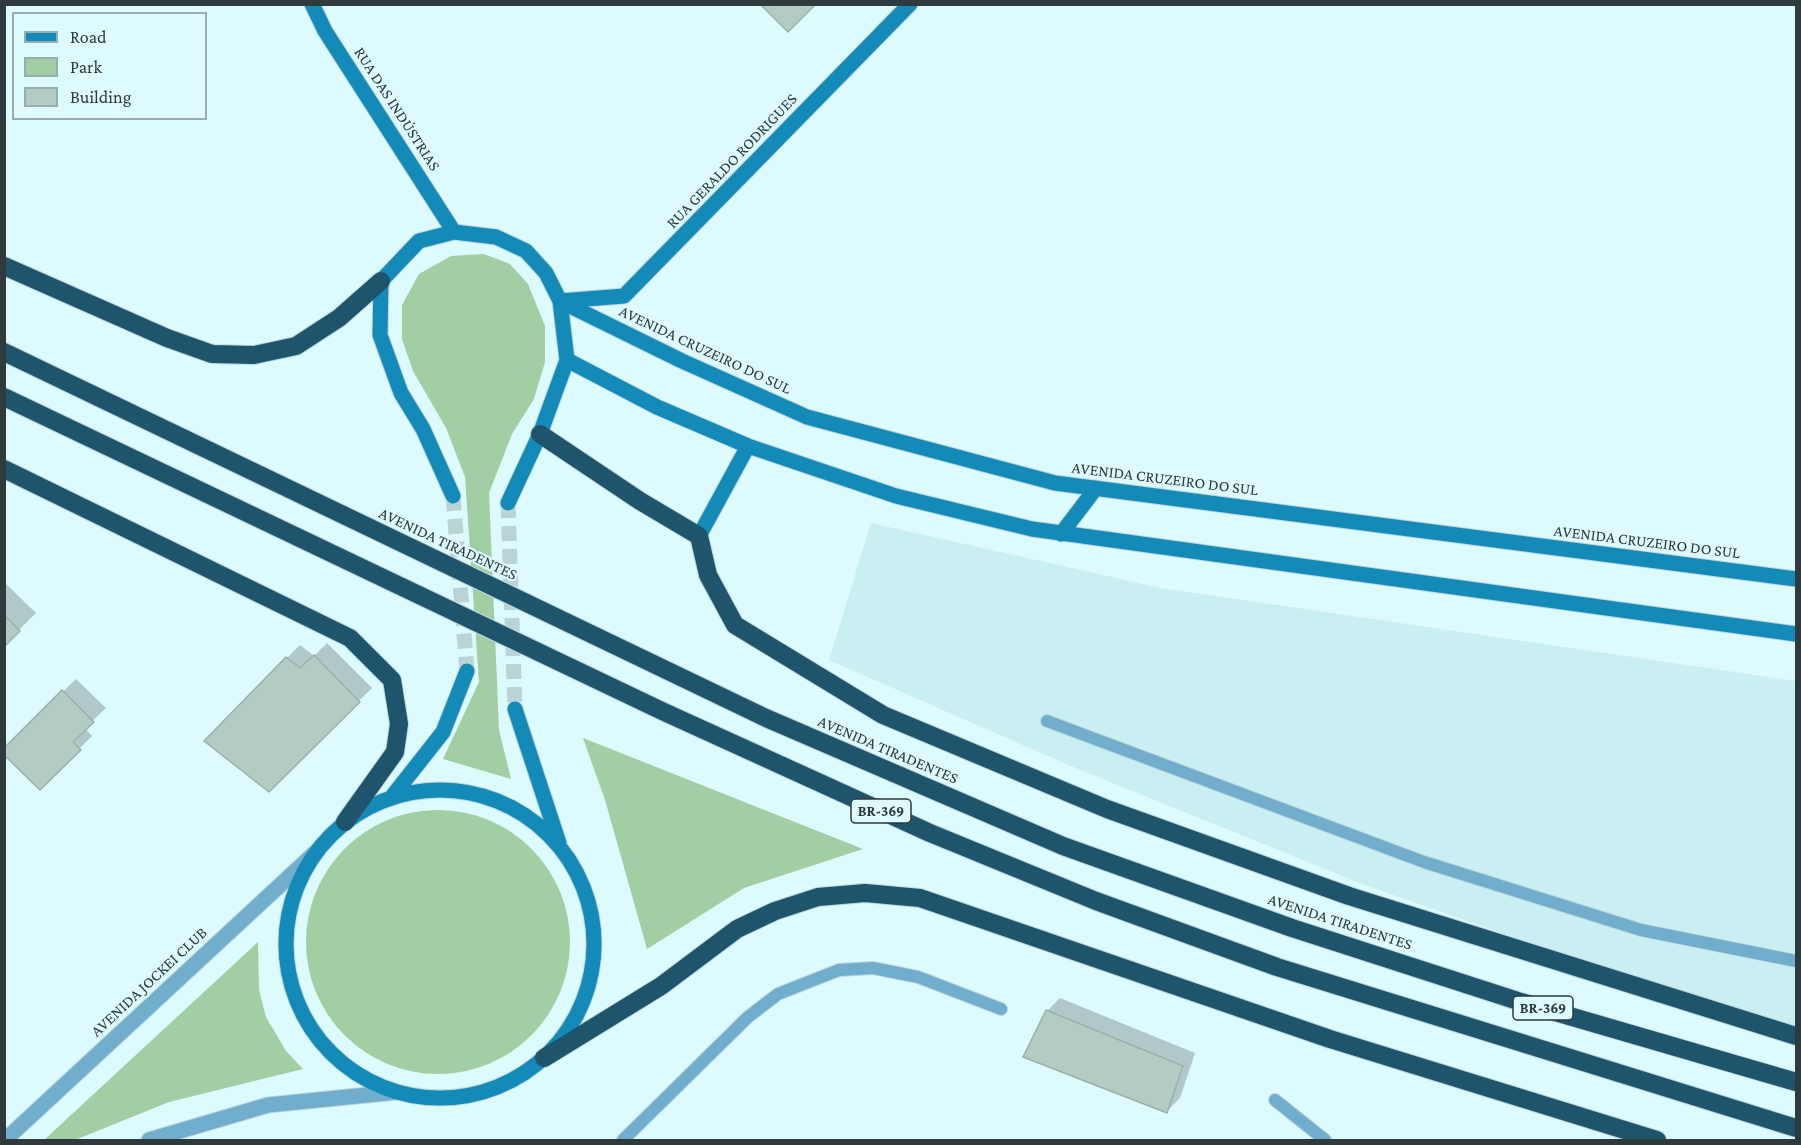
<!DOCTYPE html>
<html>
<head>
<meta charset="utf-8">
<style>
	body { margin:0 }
	#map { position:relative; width:1801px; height:1145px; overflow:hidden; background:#ddfafd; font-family:"Crimson Pro",serif }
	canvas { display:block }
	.frame { position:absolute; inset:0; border:6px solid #2e3a3b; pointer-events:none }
	.legend { position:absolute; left:12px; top:12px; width:195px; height:108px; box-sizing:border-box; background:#ddfafd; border:2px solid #97adaf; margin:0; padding:8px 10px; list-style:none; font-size:18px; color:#2e3a3b }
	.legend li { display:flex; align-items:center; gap:12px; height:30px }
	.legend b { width:30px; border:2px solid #97adaf }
</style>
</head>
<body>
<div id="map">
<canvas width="1801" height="1145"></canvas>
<div class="frame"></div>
<ul class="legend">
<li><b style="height:8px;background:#148ab9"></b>Road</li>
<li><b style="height:16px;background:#a2cea4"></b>Park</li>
<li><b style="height:16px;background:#b2ccc4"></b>Building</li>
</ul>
</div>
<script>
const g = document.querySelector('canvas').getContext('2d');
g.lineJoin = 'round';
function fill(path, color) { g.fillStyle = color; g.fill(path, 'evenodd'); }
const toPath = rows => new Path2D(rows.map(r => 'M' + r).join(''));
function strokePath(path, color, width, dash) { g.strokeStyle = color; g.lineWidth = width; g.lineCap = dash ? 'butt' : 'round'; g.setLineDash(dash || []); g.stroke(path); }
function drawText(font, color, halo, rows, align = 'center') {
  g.font = font + ' "Crimson Pro",serif'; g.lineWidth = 4.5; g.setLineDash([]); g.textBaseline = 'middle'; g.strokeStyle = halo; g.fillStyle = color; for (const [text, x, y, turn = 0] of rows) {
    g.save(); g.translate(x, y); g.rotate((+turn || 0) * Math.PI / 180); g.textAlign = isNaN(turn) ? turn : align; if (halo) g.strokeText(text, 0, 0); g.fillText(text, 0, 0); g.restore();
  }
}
const built = toPath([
	[871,523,1161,588,1796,681,1796,1026,1567,956,1362,884,1066,764,829,660]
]);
const green = toPath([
	[484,254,510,264,528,284,545,326,545,362,534,399,512,434,489,493,499,730,511,779,443,759,479,682,465,477,446,428,413,371,402,339,402,305,419,274,451,256],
	[583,738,863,849,744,888,647,949,605,800],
	'306 942a132 132 0 1 1 264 0a132 132 0 1 1-264 0Z',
	[258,942,259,990,266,1017,286,1051,303,1069,169,1102,75,1140,44,1140]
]);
const shadow = toPath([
	[4,582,36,613,4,645],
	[327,643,372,688,269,790,287,658,300,645,314,656],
	[76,679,106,708,85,728,92,736,40,788,4,750],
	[1060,998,1195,1053,1180,1098,1167,1111,1047,1011]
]);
const building = toPath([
	[760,4,816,4,788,32,760,4],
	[4,615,20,631,4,647,4,615],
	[314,655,360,702,269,792,204,741,286,657,300,668,314,655],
	[62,690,94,722,73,742,81,750,40,790,4,755,4,748,62,690],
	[1046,1010,1183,1066,1167,1113,1023,1057,1046,1010]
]);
const secondaryTunnel = toPath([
	[453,496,467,671],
	[508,503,515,709]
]);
const lane = toPath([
	[1047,721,1424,862,1641,930,1796,961],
	[1275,1100,1325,1140],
	[623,1140,748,1017,778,994,839,970,873,968,918,977,1001,1009]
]);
const street = toPath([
	[5,1140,318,850],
	[149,1140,268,1105,397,1092]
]);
const secondary = toPath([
	[312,4,325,31,454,232],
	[560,301,682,361,807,417,1055,483,1796,579],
	[560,301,624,296,910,4],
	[567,360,657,407,748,446,896,496,1032,529,1796,634],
	[453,496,423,429,401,393,380,335,381,281,419,241,454,232,496,237,526,251,546,273,560,301,567,360,540,434,508,503],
	[1061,534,1096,488],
	[699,536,748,446],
	[515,709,559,843],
	'286 944a154 154 0 1 1 308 0a154 154 0 1 1-308 0Z',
	[391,798,443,732,467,671]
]);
const highway = toPath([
	[4,266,167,338,212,354,254,355,296,346,339,318,381,281],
	[4,352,766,718,1063,846,1292,928,1521,1002,1796,1082],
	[4,397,662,711,930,833,1096,901,1277,967,1796,1128],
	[540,434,640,501,699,536,708,575,735,625,883,715,1107,809,1349,896,1796,1036],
	[4,469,350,638,392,680,399,724,395,752,345,822],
	[544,1058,661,986,737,929,775,911,818,897,865,893,920,898,1330,1039,1657,1140]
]);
const shields = [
	[881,811,60],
	[1543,1008,60]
];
const shieldNames = [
	["BR-369",881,811],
	["BR-369",1543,1008]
];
const streetNames = [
	["RUA DAS INDÚSTRIAS",397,109,57],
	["RUA GERALDO RODRIGUES",732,161,-46],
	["AVENIDA CRUZEIRO DO SUL",705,350,25],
	["AVENIDA CRUZEIRO DO SUL",1165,479,7],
	["AVENIDA CRUZEIRO DO SUL",1647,542,7],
	["AVENIDA TIRADENTES",448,544,25],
	["AVENIDA TIRADENTES",888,750,23],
	["AVENIDA TIRADENTES",1340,922,18],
	["AVENIDA JOCKEI CLUB",149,982,-43]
];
fill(built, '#c9eff3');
fill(green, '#a2cea4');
fill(shadow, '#0003');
fill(building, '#b2ccc4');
strokePath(building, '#98b2aa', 1.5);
strokePath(secondaryTunnel, '#bad4d6', 15, [15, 8]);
strokePath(lane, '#bed7da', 14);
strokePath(street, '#bed7da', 17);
strokePath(secondary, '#bed7da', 17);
strokePath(highway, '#bed7da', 20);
strokePath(lane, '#71aece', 12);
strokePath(street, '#71aece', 15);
strokePath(secondary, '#148ab9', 15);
strokePath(highway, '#1f546d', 18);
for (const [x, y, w] of shields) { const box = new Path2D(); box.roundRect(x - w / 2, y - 12, w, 24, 4.5); g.fillStyle = '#ddfafd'; g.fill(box); strokePath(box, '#2e3a3b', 1.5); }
drawText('bold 15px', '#2e3a3b', null, shieldNames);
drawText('16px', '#2e3a3b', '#ddfafd', streetNames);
</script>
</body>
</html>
